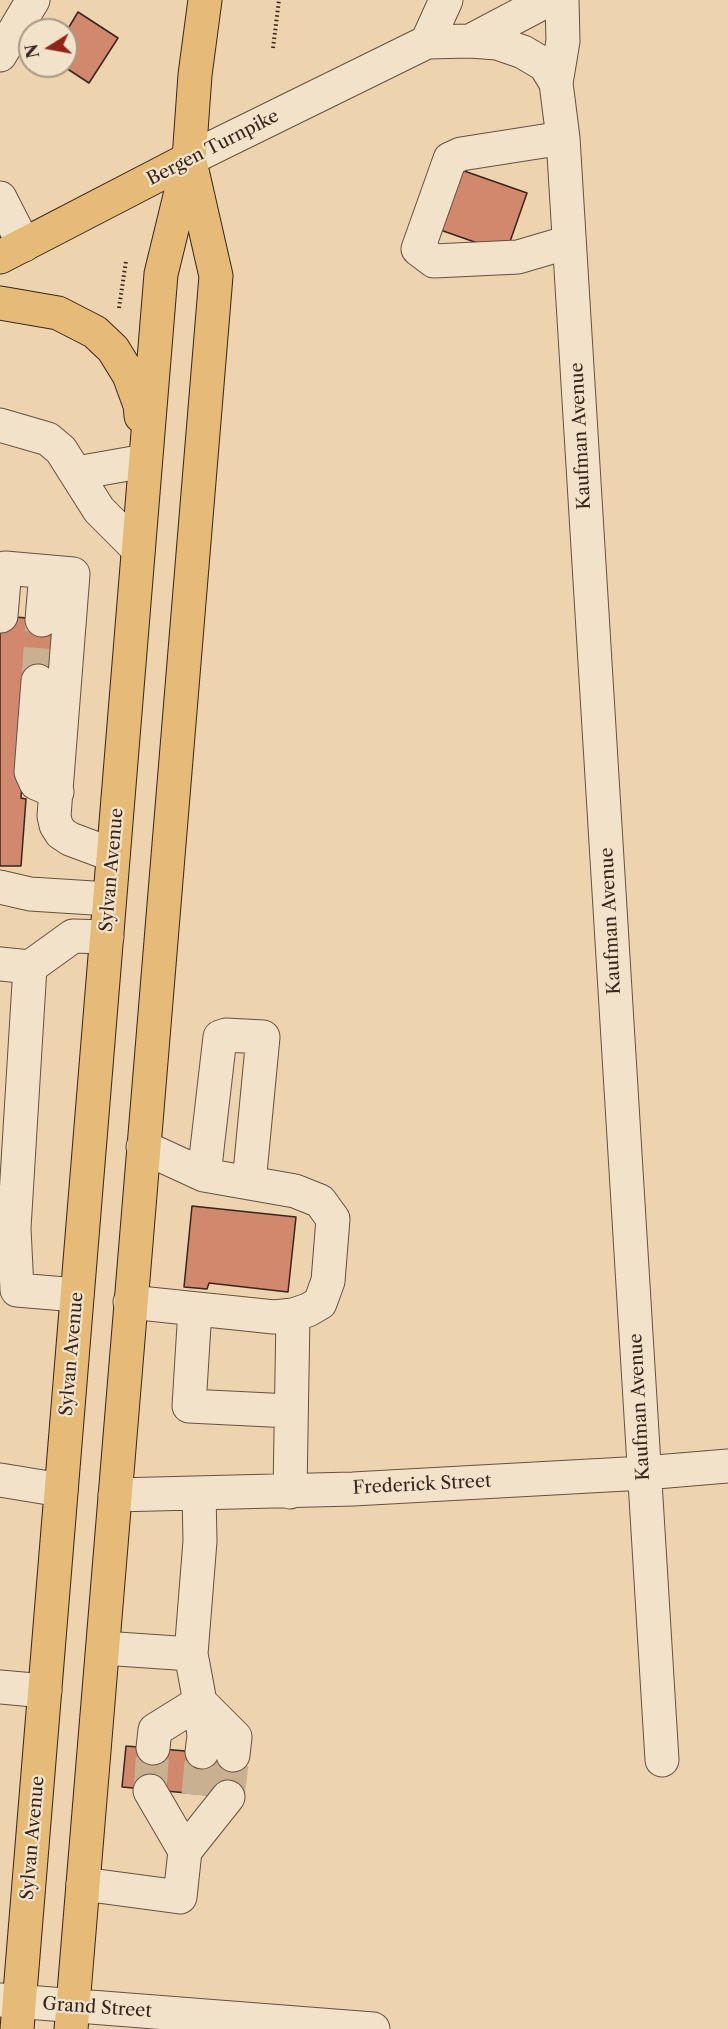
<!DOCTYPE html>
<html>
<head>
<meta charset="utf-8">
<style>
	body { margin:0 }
	#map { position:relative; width:728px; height:2029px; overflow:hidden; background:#edd3ae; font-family:"Libre Caslon Text",serif }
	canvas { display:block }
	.north { position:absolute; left:18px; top:18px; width:60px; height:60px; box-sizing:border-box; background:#f3e2ca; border:2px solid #a89785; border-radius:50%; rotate:259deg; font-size:16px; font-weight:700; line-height:24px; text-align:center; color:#37261e }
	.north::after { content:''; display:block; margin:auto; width:21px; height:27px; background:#8f2418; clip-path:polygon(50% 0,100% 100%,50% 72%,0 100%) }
</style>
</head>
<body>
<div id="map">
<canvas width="728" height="2029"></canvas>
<div class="north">N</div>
</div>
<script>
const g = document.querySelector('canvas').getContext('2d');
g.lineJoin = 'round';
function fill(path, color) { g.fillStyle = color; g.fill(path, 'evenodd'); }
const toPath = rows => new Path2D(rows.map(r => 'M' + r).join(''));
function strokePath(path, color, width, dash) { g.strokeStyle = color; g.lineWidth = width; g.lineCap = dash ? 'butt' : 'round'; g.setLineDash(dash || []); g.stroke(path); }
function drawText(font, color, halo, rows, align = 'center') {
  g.font = font + ' "Libre Caslon Text",serif'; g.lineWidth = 4.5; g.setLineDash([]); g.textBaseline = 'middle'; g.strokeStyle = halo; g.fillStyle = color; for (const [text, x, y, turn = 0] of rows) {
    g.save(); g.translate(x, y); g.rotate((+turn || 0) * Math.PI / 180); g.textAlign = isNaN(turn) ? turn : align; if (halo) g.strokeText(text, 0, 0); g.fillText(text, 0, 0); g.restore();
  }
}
const building = toPath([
	[78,12,118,38,89,83,63,66,66,66,66,32,78,12],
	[450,166,527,193,506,253,429,226,450,166],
	[0,616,56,620,52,681,29,680,21,798,26,799,21,866,0,866,0,616],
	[192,1206,296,1217,288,1292,209,1283,207,1289,184,1287,192,1206],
	[126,1746,245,1756,242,1798,122,1787,126,1746]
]);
const minorTunnel = toPath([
	[38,681,42,620],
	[150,1791,153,1748],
	[198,1795,202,1752],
	[228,1797,233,1755]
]);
const path = toPath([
	[273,48,279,0],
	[119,308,126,261]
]);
const minor = toPath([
	[562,0,563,41,556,83,563,138,662,1760],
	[470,41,497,43,523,52,545,65,556,83],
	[427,42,446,0],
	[0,55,33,0],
	[563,138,461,154,450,159,418,249,434,261,518,257,569,242],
	[189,159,427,42,470,41,548,0],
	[0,198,24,245],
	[0,425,48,439,61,450,99,510,138,549],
	[77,473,145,461],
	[1,616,5,568,73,574,54,816,56,825,61,833,70,839,113,855],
	[42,620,46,572],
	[38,681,31,772,36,783,57,792],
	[0,887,30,894,109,899],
	[0,964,30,967],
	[204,1175,220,1037,226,1035,263,1037,249,1183],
	[77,1295,17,1290,14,1228,30,967,73,936,107,937],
	[130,1302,274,1317,293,1315,308,1310,320,1303,328,1281,333,1219,320,1201,295,1191,204,1175,143,1147],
	[195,1309,189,1406,290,1411],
	[0,1480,61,1490],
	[290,1492,293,1315],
	[199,1493,200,1541,191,1654,200,1702,235,1737,233,1755],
	[115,1495,353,1489,644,1473,728,1466],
	[103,1648,191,1654],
	[0,1687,45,1691],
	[153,1748,155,1730,200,1702,204,1736,202,1752],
	[185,1851,228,1797],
	[83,1884,180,1897,185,1851,150,1791],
	[0,2000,373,2029]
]);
const major = toPath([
	[0,257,189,159]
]);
const highway = toPath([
	[0,303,58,313,95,332,113,349,129,375,140,405,141,416],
	[17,2029,161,274,189,159,195,75,205,0],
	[71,2029,216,276,191,166]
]);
const streetNames = [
	["Bergen Turnpike",213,148,-27],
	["Kaufman Avenue",581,436,-93],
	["Sylvan Avenue",112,870,-85],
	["Kaufman Avenue",611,921,-93],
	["Sylvan Avenue",72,1354,-85],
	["Kaufman Avenue",640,1407,-93],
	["Frederick Street",422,1485,-3],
	["Sylvan Avenue",33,1838,-85],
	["Grand Street",97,2008,4]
];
fill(building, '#d1886d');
strokePath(building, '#37261e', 1.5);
strokePath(minorTunnel, '#c9b091', 33, [33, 16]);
strokePath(minor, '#645142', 35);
strokePath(major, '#37261e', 35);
strokePath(highway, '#37261e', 35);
strokePath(path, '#37261e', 4, [1.5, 3]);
strokePath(minor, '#f3e2ca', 33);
strokePath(major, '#e6ba77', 33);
strokePath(highway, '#e6ba77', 33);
drawText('18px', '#37261e', '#f3e2ca', streetNames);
</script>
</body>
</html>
